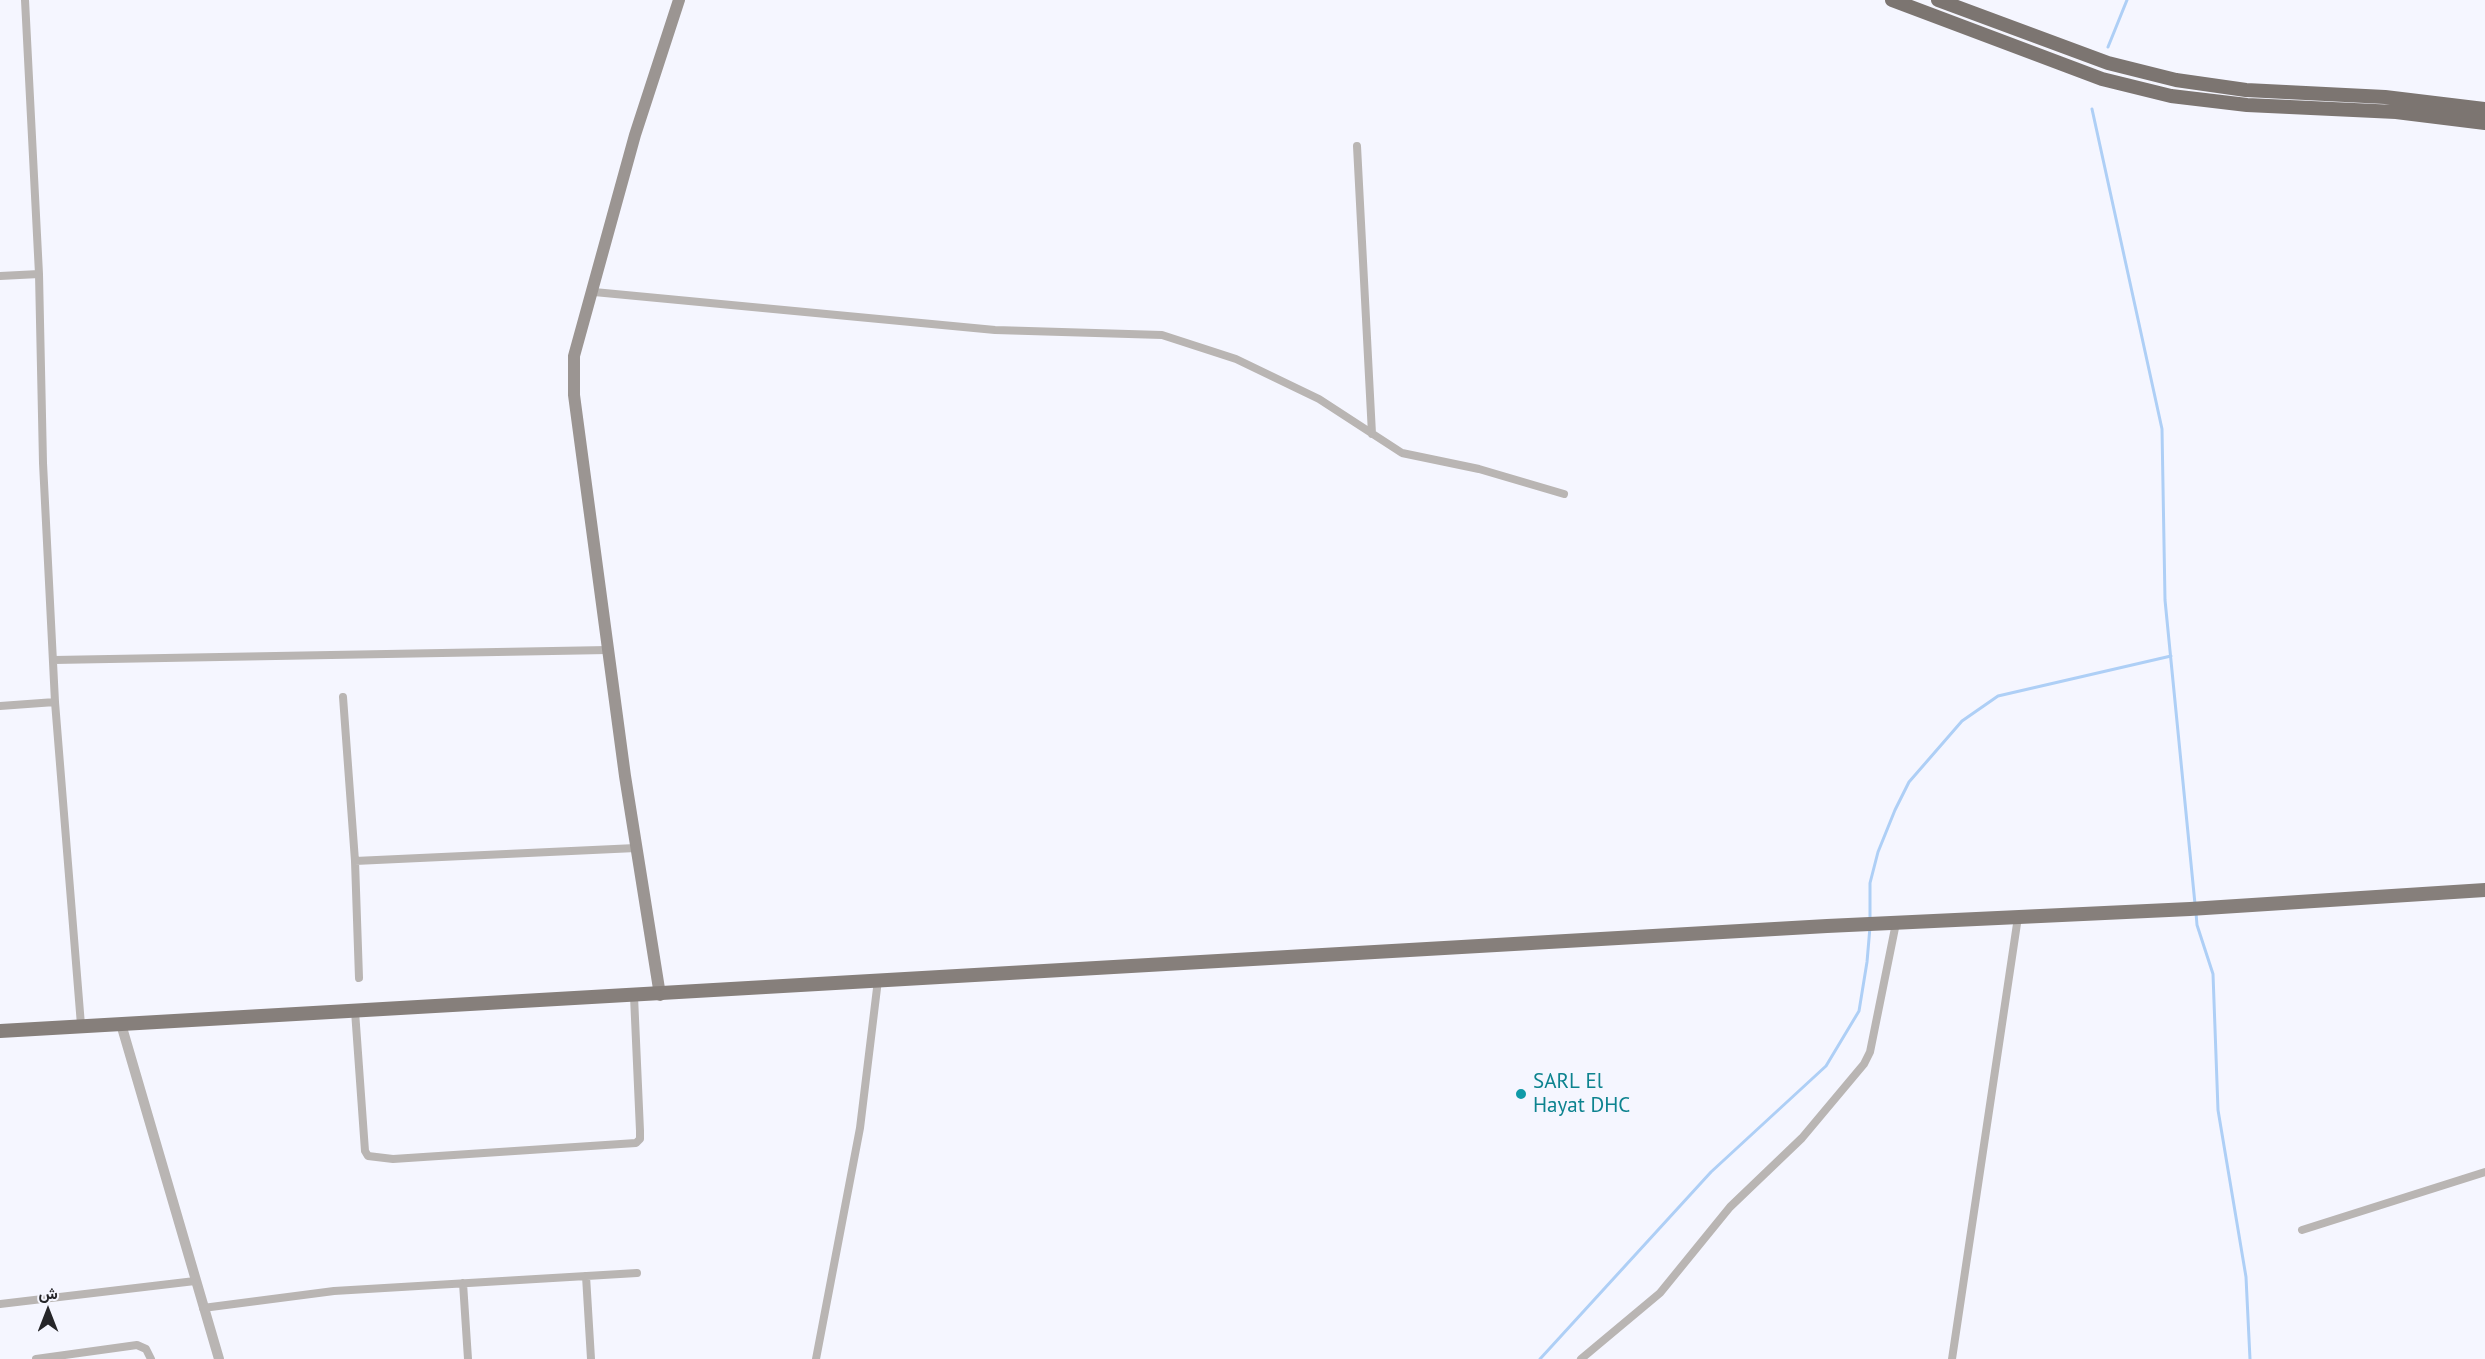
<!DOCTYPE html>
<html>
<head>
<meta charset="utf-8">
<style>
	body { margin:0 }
	#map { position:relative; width:2485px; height:1359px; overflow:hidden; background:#f5f6ff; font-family:"PT Sans",Vazirmatn,sans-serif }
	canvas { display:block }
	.north { position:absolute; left:18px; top:1281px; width:60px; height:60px; -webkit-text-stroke:4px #f5f6ff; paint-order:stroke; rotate:0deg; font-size:16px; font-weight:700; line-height:24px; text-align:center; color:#262629 }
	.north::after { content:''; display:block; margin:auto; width:21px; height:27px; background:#262629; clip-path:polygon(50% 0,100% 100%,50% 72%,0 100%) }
</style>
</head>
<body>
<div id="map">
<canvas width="2485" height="1359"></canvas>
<div class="north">ش</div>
</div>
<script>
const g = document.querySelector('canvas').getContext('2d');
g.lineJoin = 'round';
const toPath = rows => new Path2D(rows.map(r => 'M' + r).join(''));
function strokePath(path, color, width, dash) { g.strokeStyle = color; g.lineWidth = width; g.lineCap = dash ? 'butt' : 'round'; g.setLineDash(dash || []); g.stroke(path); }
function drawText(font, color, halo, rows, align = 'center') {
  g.font = font + ' "PT Sans",sans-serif'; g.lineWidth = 4.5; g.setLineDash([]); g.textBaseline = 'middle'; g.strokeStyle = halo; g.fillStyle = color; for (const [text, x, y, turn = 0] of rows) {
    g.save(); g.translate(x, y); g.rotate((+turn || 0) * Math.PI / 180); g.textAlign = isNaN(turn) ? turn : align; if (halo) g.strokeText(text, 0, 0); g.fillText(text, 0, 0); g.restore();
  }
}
const stream = toPath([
	[2108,47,2127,0],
	[2092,109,2162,429,2165,600,2195,904],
	[2196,913,2197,925,2213,974,2218,1110,2246,1277,2250,1359],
	[1870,920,1870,883,1878,852,1895,810,1909,782,1962,721,1998,696,2171,656],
	[1540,1359,1711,1172,1826,1066,1859,1011,1867,962,1870,927]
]);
const minor = toPath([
	[25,0,39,274],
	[1357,146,1372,434],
	[0,276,39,274,43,463,55,702],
	[594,292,995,330,1162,335,1236,359,1319,399,1402,453,1479,469,1564,494],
	[54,660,608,650],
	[343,697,355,861,359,978],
	[0,706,55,702,81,1025],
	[355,861,636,848],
	[355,1011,365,1151,368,1156,393,1159,636,1143,640,1139,640,1131,634,996],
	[2302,1230,2485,1172],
	[586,1276,591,1359],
	[463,1283,468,1359],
	[0,1304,195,1281],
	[203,1308,334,1291,637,1273],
	[36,1359,137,1345,146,1349,151,1359],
	[816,1359,860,1128,878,980],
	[1581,1359,1660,1293,1730,1207,1802,1138,1864,1064,1870,1052,1896,923],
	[1952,1359,2018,917]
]);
const tertiary = toPath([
	[121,1024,219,1359]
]);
const secondary = toPath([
	[660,995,625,776,574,395,574,356,635,135,679,0]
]);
const primary = toPath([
	[0,1031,1827,926,2190,909,2485,890]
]);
const trunk = toPath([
	[1892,0,2102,79,2171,96,2247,105,2396,112,2485,123],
	[1938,0,2108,63,2176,80,2246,90,2385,97,2485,109]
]);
const markers = [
	[1521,1094,6,"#0f9aa8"]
];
const cultureNames = [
	["SARL El",1533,1082],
	["Hayat DHC",1533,1106]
];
strokePath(stream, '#aecff6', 3);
strokePath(minor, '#b9b5b3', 8);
strokePath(tertiary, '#b9b5b3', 10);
strokePath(secondary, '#9b9592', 12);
strokePath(primary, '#867f7b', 14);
strokePath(trunk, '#7c7571', 14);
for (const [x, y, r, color] of markers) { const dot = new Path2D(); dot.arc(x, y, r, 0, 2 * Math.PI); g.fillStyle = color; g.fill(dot); strokePath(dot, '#f5f6ff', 2); }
drawText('21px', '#0d838f', '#f5f6ff', cultureNames, 'left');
</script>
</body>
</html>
